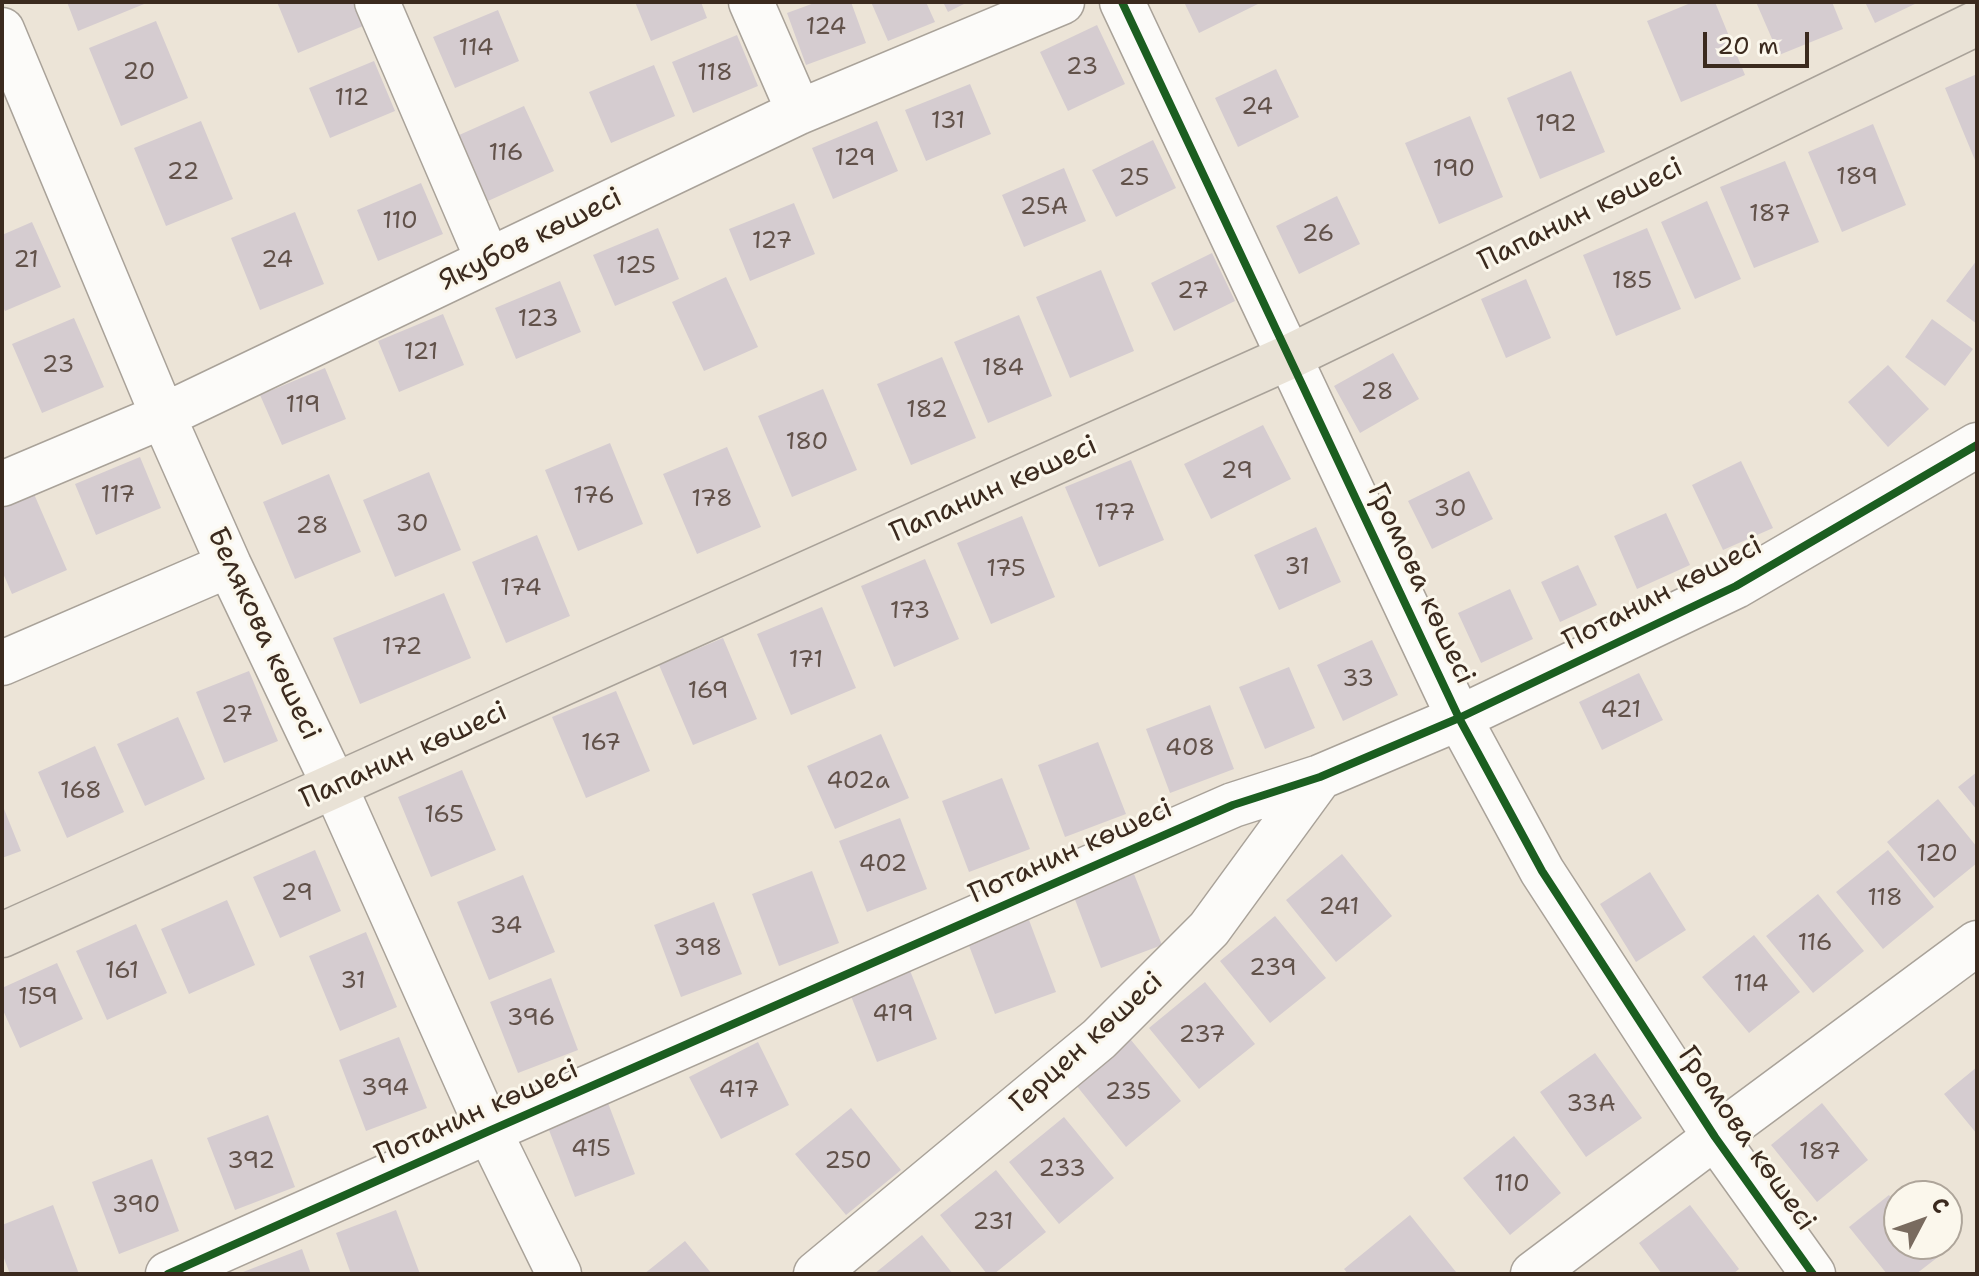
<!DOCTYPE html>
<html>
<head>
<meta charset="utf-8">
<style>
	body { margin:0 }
	#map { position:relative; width:1979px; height:1276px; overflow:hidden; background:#ece4d7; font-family:"Shantell Sans",sans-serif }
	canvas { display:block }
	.frame { position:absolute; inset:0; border:4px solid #3b2a1e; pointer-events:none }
	.north { position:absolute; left:1883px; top:1180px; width:80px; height:80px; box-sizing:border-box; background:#fbf7ec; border:2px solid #aea59a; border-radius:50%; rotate:49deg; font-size:22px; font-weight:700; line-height:32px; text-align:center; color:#3b2a1e }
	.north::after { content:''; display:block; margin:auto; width:28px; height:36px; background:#796b5f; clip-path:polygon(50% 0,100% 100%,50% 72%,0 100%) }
	.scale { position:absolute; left:1703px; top:32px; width:106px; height:36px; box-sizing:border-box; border:4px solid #3b2a1e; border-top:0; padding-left:10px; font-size:24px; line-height:28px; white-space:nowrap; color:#3b2a1e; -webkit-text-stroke:6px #fbf7ec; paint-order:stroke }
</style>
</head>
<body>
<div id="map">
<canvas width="1979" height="1276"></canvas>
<div class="frame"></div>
<div class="north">С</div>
<div class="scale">20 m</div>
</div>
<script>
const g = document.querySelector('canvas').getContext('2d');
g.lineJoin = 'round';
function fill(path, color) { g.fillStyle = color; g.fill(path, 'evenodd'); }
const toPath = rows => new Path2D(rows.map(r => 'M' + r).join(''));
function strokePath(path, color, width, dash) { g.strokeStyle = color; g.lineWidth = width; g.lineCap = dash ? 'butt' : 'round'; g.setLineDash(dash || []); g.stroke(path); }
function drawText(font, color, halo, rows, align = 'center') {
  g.font = font + ' "Shantell Sans",sans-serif'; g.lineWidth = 6; g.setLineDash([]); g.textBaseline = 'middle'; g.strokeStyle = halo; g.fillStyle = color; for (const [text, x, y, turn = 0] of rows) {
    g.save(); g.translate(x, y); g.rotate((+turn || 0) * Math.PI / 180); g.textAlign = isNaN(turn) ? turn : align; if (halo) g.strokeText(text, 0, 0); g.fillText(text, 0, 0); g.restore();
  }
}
const building = toPath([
	[67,2,149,2,78,31],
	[277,2,353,2,363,26,298,53],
	[635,2,701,2,707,18,651,41],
	[817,2,851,2,866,43,806,65,787,13],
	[871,2,926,2,935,22,888,41],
	[943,2,968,2,948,12],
	[1184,2,1262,2,1199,33],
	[1693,2,1715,2,1745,75,1681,102,1647,21],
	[1756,2,1832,2,1843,29,1779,55],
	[1865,2,1919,2,1875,23],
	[498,10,519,61,455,88,433,37],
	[156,21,188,98,121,126,89,48],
	[1097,25,1125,84,1068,111,1040,52],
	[737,35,758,86,693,113,672,62],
	[374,61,395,111,330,138,309,88],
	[654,65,675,116,611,143,589,92],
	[1276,69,1299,117,1238,147,1215,98],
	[1571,71,1605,152,1540,179,1507,98],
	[1977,74,1977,165,1945,88],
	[970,84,991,134,926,161,905,110],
	[524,106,554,171,488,201,457,136],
	[1470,116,1503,197,1439,224,1405,143],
	[201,121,233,199,166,226,134,148],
	[877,121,898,171,833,199,812,148],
	[1873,124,1906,205,1842,232,1808,152],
	[1153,140,1176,188,1116,217,1092,170],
	[1785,161,1819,242,1754,268,1720,187],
	[1064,168,1086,221,1024,247,1002,195],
	[421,183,443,234,378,261,357,210],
	[1337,196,1360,244,1299,274,1276,226],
	[1707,201,1741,279,1695,299,1661,222],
	[794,203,815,254,750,281,729,229],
	[295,212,324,284,260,310,231,238],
	[32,222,61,287,5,311,2,305,2,235],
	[658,228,679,279,615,306,593,255],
	[1647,228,1681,309,1616,336,1583,255],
	[1212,253,1235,301,1174,331,1151,283],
	[1977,260,1977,324,1946,301],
	[1101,270,1134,351,1070,378,1036,297],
	[726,277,758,347,704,371,672,302],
	[1526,279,1551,338,1506,358,1481,299],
	[560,281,581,332,516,359,495,308],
	[443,314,464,365,399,392,378,341],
	[1019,315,1052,396,988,423,954,342],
	[74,318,104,387,42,413,12,344],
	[1932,319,1973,349,1945,386,1905,357],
	[1393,353,1419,399,1360,433,1334,386],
	[942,357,976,438,911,465,877,384],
	[1888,365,1929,409,1888,447,1848,402],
	[325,368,346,419,282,445,260,395],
	[823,389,857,470,792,497,758,416],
	[1263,425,1291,479,1211,519,1184,464],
	[610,443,643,524,578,551,545,470],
	[727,447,761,527,697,554,663,474],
	[140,457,161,508,96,535,75,484],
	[1131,460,1164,540,1099,567,1065,487],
	[1741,461,1773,528,1723,550,1692,485],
	[1469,471,1493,519,1432,549,1408,501],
	[429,472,461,550,395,577,363,500],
	[329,474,361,552,295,579,263,502],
	[34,494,67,570,12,594,2,571,2,508],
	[1666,513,1690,565,1637,589,1614,536],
	[1022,516,1055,597,991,624,957,543],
	[1316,527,1341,582,1279,610,1254,555],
	[537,535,570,616,506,643,472,562],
	[925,559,959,639,894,667,861,586],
	[1578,565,1597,605,1560,622,1541,582],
	[1510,589,1533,639,1481,663,1458,613],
	[444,593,471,658,360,704,333,638],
	[822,607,856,688,791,715,757,634],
	[723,638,757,719,693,745,659,665],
	[1372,640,1398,695,1343,721,1317,665],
	[1289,667,1315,728,1265,749,1239,687],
	[249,671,278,741,224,763,196,692],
	[1639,673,1663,720,1602,750,1579,702],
	[616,691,650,771,586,798,552,717],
	[1210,705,1234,769,1170,793,1146,729],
	[178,717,205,779,145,806,117,744],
	[881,734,909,798,835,829,807,766],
	[1098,742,1126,814,1065,837,1038,765],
	[95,746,124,812,67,838,38,772],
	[462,770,496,850,431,877,398,797],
	[1977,772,1977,810,1958,787],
	[1002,778,1030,849,969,872,942,801],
	[1938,799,1977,847,1977,863,1934,898,1887,842],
	[2,804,21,851,2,858],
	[900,818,927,889,867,912,839,841],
	[315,850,341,911,280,938,253,877],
	[1888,850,1934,907,1883,949,1836,892],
	[1342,854,1392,916,1336,962,1286,900],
	[812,871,839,943,779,966,752,894],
	[1650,872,1686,930,1636,962,1600,904],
	[1134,874,1162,945,1101,968,1074,897],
	[523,875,555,952,489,980,457,902],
	[1818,894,1864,951,1813,993,1766,936],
	[227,900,255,965,189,994,161,929],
	[714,902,742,974,681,997,654,925],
	[1275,916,1326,978,1270,1023,1220,961],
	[1029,920,1056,992,995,1014,968,943],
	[136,924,167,993,107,1020,76,951],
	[366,932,397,1007,340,1031,309,956],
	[1754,935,1800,992,1749,1033,1702,977],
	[57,963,83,1019,20,1048,2,1008,2,988],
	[909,968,937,1039,877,1062,849,991],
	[551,978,578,1050,518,1073,490,1002],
	[1205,982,1255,1044,1199,1089,1149,1028],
	[399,1037,427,1108,366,1131,339,1060],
	[1131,1040,1181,1101,1126,1147,1076,1085],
	[758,1042,789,1105,721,1139,689,1077],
	[1595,1053,1642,1118,1586,1157,1540,1092],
	[1977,1067,1977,1134,1944,1094],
	[608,1103,635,1174,575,1197,547,1125],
	[1822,1103,1868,1160,1817,1202,1771,1145],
	[851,1108,901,1170,846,1215,795,1154],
	[268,1115,295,1187,235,1210,207,1138],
	[1064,1117,1114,1178,1059,1224,1009,1162],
	[1514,1136,1561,1193,1510,1235,1463,1178],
	[152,1159,179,1231,119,1254,92,1182],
	[996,1170,1046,1232,994,1274,987,1274,940,1215],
	[1889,1195,1899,1208,1899,1244,1927,1244,1938,1257,1916,1274,1887,1274,1849,1227],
	[53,1205,79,1274,10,1274,2,1253,2,1225],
	[1690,1205,1739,1269,1733,1274,1662,1274,1639,1243],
	[396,1210,420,1274,351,1274,336,1233],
	[1410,1215,1456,1272,1454,1274,1348,1274,1344,1269],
	[922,1235,953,1274,874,1274],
	[685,1241,712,1274,644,1274],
	[302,1249,311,1274,238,1274]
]);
const minor = toPath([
	[377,2,488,260],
	[751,2,799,112],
	[1122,2,1459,718,1542,871,1715,1137,1813,1274],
	[2,30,163,416,229,565,335,787,489,1131,559,1274],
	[2,484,163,416,799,112,1062,2],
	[2,663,229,565],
	[168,1274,489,1131,1233,805,1320,777,1459,718,1736,586,1977,445],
	[816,1274,1099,1039,1209,929,1320,777],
	[1533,1274,1715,1137,1977,943]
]);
const major = toPath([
	[2,935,1289,357,1977,23]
]);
const cycleway = toPath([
	[1122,2,1459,718,1542,871,1715,1137,1813,1274],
	[168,1274,489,1131,1233,805,1320,777,1459,718,1736,586,1977,445]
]);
const numberNames = [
	["124",826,28],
	["114",476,49],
	["23",1082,68],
	["20",139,73],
	["118",715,74],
	["112",352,99],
	["24",1257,108],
	["131",948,122],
	["192",1556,125],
	["116",506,154],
	["129",855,159],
	["190",1454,170],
	["22",183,173],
	["189",1857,178],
	["25",1134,179],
	["25А",1044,208],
	["187",1770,215],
	["110",400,222],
	["26",1318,235],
	["127",772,242],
	["21",26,261],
	["24",277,261],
	["125",636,267],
	["185",1632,282],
	["27",1193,292],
	["123",538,320],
	["121",421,353],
	["23",58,366],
	["184",1003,369],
	["28",1377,393],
	["119",303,406],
	["182",927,411],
	["180",807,443],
	["29",1237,472],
	["117",118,496],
	["176",594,497],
	["178",712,500],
	["30",1450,510],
	["177",1115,514],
	["30",412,525],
	["28",312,527],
	["31",1297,568],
	["175",1006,570],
	["174",521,589],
	["173",910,612],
	["172",402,648],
	["171",806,661],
	["33",1358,680],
	["169",708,692],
	["421",1621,711],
	["27",237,716],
	["167",601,744],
	["408",1190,749],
	["402а",858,782],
	["168",81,792],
	["165",444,816],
	["120",1937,855],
	["402",883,865],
	["29",297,894],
	["118",1885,899],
	["241",1339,908],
	["34",506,927],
	["116",1815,944],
	["398",698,949],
	["239",1273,969],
	["161",122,972],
	["31",353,982],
	["114",1751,985],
	["159",38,998],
	["419",893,1015],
	["396",531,1019],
	["237",1202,1036],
	["394",385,1089],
	["417",739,1091],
	["235",1128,1093],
	["33А",1591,1105],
	["415",591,1150],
	["187",1820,1153],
	["392",251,1162],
	["250",848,1162],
	["233",1062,1170],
	["110",1512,1185],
	["390",136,1206],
	["231",993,1223]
];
const streetNames = [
	["Папанин көшесі",1581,215,-26],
	["Якубов көшесі",531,240,-26],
	["Папанин көшесі",994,490,-24],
	["Громова көшесі",1420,584,65],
	["Потанин көшесі",1663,594,-27],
	["Белякова көшесі",263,634,65],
	["Папанин көшесі",404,756,-24],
	["Потанин көшесі",1071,852,-24],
	["Герцен көшесі",1087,1043,-42],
	["Потанин көшесі",477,1113,-24],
	["Громова көшесі",1746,1139,55]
];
fill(building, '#d5ccd0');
strokePath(minor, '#a9a299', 47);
strokePath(major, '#a9a299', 47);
strokePath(minor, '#fcfbf9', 44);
strokePath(major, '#e9e2d6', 44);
strokePath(cycleway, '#1b5e20', 8);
drawText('24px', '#62524a', null, numberNames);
drawText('28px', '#3b2a1e', '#fbf7ec', streetNames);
</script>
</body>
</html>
